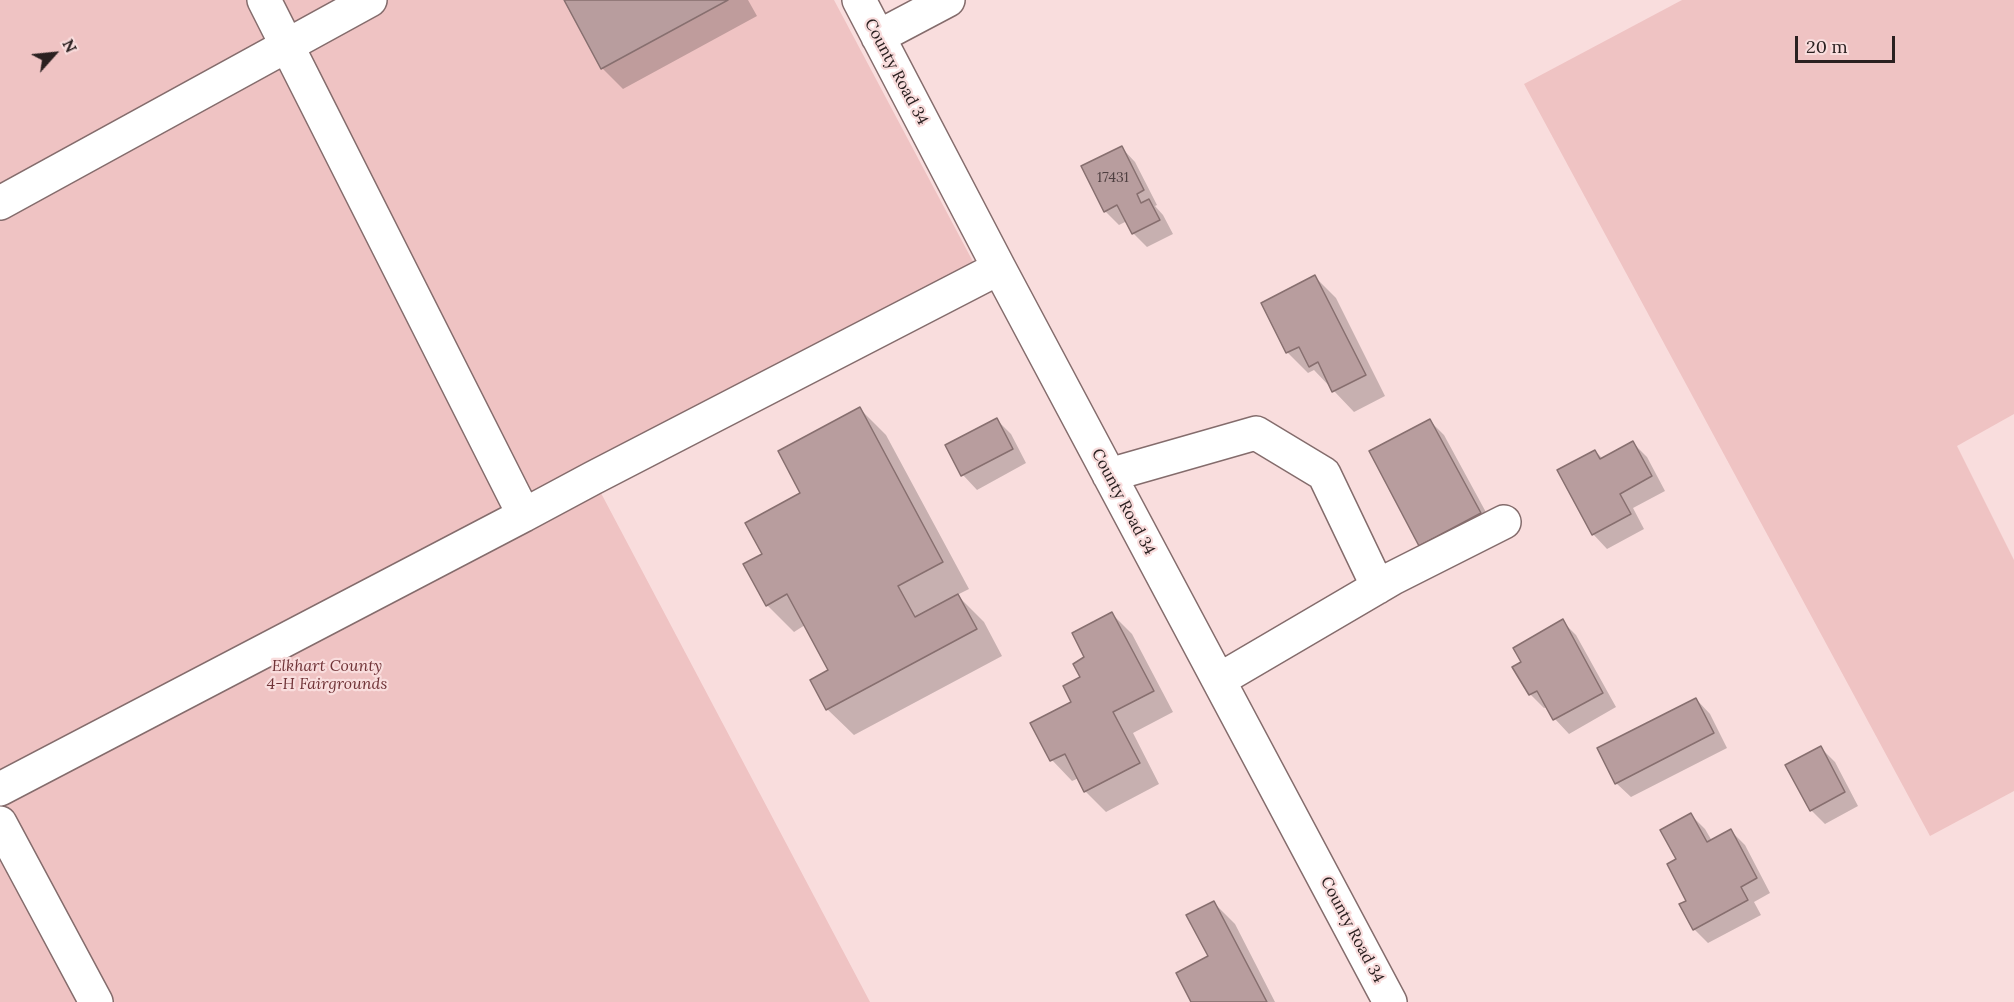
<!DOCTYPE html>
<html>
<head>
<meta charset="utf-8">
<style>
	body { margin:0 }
	#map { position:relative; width:2014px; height:1002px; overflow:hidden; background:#f9dddd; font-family:Lora,serif }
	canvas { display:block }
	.north { position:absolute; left:24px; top:24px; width:60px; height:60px; -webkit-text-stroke:4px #f9dddd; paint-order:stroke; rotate:63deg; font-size:16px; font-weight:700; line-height:24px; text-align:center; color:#2a2020 }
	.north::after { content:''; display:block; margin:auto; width:21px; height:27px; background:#2a2020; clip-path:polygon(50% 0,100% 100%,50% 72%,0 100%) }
	.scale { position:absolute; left:1795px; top:36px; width:100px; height:27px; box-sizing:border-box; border:3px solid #2a2020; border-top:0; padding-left:8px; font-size:18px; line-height:21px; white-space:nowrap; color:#2a2020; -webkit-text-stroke:4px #f9dddd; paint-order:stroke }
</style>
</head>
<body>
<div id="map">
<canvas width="2014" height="1002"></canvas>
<div class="north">N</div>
<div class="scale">20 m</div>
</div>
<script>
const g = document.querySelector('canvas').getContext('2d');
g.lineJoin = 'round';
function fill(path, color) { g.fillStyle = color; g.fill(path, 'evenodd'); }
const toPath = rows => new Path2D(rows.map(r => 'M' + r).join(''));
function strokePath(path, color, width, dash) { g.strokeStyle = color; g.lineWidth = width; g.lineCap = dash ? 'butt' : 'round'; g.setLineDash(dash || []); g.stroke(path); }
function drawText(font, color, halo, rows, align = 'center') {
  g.font = font + ' Lora,serif'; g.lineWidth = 4.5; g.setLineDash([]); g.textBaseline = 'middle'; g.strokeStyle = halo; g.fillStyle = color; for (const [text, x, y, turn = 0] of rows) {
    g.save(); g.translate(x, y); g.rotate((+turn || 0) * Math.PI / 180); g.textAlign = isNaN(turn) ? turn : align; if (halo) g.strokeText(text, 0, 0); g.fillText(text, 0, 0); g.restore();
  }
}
const green = toPath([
	[0,0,834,0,979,273,593,478,870,1002,0,1002],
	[1682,0,2014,0,2014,414,1957,446,2014,560,2014,791,1930,836,1524,84]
]);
const shadow = toPath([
	[566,0,748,0,757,16,623,89,602,68],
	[1121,147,1135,162,1157,205,1155,206,1163,215,1173,234,1147,247,1133,233,1127,221,1119,225,1105,211],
	[1315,277,1336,298,1385,396,1354,412,1314,370,1308,373,1287,352],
	[860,409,886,435,969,589,957,595,984,622,1002,656,854,735,827,709,830,671,805,625,794,632,767,605,764,555],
	[997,420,1011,434,1026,463,977,490,963,475,947,446],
	[1430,421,1444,435,1494,527,1435,559,1421,545],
	[1633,443,1647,457,1665,491,1633,508,1644,529,1607,549,1593,534,1559,471,1595,451,1603,459],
	[1112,614,1132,634,1173,712,1133,733,1159,784,1106,812,1085,791,1079,778,1072,781,1052,760,1032,723,1073,702,1082,678,1086,658],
	[1562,621,1576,635,1616,707,1569,734,1555,719,1547,707,1544,708,1530,694],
	[1696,699,1710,714,1727,748,1631,797,1616,783],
	[1821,748,1835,762,1858,806,1825,824,1811,810],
	[1691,815,1705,829,1712,841,1731,831,1745,845,1770,893,1754,902,1761,915,1708,943,1694,929,1678,860],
	[1214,903,1235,924,1275,1002,1192,1002,1210,956]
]);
const building = toPath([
	[564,0,728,0,601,69,564,0],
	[1122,146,1144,190,1137,194,1141,203,1149,199,1160,220,1132,234,1117,205,1104,212,1081,166,1122,146],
	[1315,275,1366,375,1332,392,1318,362,1309,367,1299,347,1286,353,1261,303,1315,275],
	[860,407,943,562,898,586,915,617,958,594,977,629,826,710,810,680,828,670,787,594,766,606,743,564,762,554,745,523,800,493,778,451,860,407],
	[997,418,1013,449,961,476,945,445,997,418],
	[1430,419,1481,513,1419,546,1369,451,1430,419],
	[1633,441,1652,476,1620,494,1631,514,1592,535,1557,470,1595,450,1600,459,1633,441],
	[1112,612,1154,691,1113,712,1140,763,1084,792,1065,754,1050,761,1030,723,1071,702,1063,686,1080,677,1073,664,1084,657,1072,633,1112,612],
	[1563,619,1603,693,1553,720,1537,691,1529,695,1512,667,1521,662,1513,648,1563,619],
	[1696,698,1714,733,1615,784,1597,748,1696,698],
	[1821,746,1845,792,1810,811,1785,765,1821,746],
	[1691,813,1707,842,1731,829,1757,878,1741,887,1748,900,1693,930,1679,904,1686,901,1667,864,1676,859,1660,830,1691,813],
	[1214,901,1267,1002,1191,1002,1176,973,1208,956,1186,915,1214,901]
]);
const minor = toPath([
	[264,0,524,515,593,478,999,268],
	[859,0,999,268,1390,1002],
	[878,37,948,0],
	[0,203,370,0],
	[1109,475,1256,433,1324,474,1378,587],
	[1219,680,1393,578,1504,522],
	[0,789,524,515],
	[0,823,96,1002]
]);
const numberNames = [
	["17431",1113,178]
];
const streetNames = [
	["County Road 34",896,72,62],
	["County Road 34",1123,502,62],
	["County Road 34",1352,930,62]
];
const parkNames = [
	["Elkhart County",327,666],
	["4-H Fairgrounds",327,684]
];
fill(green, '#efc3c3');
fill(shadow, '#0003');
fill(building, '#b89d9e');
strokePath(building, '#876f6f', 1.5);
strokePath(minor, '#846c6c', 36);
strokePath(minor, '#fff', 33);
drawText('14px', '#4e3f40', null, numberNames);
drawText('16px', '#2a2020', '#f9dddd', streetNames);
drawText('italic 16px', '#703337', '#f9dddd', parkNames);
</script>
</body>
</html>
